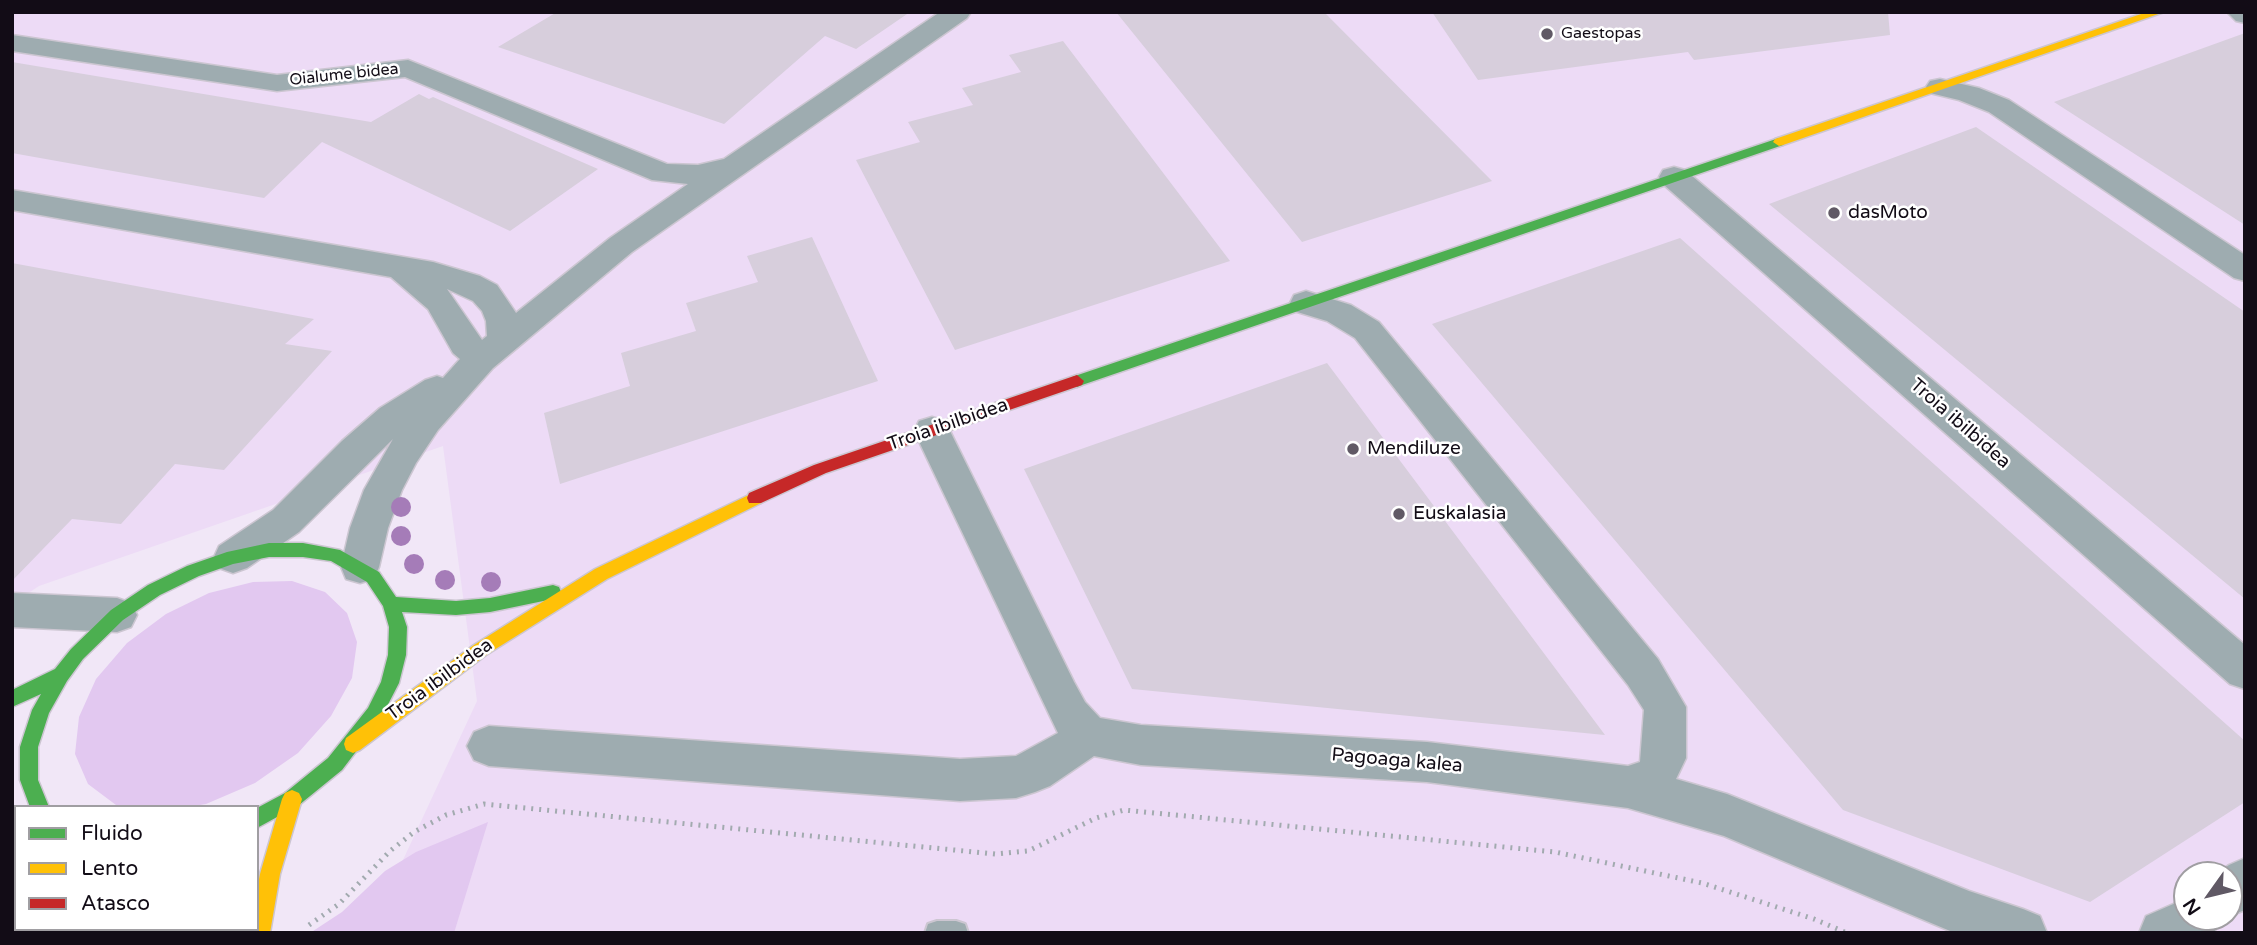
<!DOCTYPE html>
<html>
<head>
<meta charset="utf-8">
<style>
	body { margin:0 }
	#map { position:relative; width:2257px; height:945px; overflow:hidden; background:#f1e7f7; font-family:"Varela Round",sans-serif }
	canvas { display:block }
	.frame { position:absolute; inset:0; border:14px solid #120c16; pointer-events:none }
	.legend { position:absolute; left:14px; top:805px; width:245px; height:126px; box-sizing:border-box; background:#fff; border:2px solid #a09ea2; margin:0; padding:9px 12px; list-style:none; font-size:21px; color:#120c16 }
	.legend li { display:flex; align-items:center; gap:14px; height:35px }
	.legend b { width:35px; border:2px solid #a09ea2 }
	.north { position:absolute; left:2173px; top:861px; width:70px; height:70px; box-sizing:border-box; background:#fff; border:2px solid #a09ea2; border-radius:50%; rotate:236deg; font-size:19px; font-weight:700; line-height:28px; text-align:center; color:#120c16 }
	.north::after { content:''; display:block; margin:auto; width:24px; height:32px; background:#605965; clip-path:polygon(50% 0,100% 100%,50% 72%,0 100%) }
</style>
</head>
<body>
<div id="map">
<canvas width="2257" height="945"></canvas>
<div class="frame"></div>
<ul class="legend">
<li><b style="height:9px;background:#4caf50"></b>Fluido</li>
<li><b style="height:9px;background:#ffc107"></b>Lento</li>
<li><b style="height:9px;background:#c62828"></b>Atasco</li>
</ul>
<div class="north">N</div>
</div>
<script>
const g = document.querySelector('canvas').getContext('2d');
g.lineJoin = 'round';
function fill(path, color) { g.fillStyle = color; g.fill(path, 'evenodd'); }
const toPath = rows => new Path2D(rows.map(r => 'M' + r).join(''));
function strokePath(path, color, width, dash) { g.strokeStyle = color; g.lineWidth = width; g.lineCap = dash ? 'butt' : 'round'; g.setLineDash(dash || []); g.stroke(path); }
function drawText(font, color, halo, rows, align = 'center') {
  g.font = font + ' "Varela Round",sans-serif'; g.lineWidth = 5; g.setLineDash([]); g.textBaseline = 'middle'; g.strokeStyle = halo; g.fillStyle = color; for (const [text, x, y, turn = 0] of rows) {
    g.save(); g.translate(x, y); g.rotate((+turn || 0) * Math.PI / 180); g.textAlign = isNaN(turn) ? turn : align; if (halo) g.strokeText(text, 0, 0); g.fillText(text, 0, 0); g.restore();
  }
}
const built = toPath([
	[12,12,2245,12,2245,933,369,933,477,701,443,446,39,586,12,604],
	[2187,875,2229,875,2229,917,2187,917]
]);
const green = toPath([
	[292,581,325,592,347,613,357,642,352,678,331,716,298,753,255,783,206,804,188,807,116,805,88,784,75,754,79,717,96,679,127,643,166,614,209,593,253,582],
	[488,822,454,933,310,933,342,912,385,871,416,852]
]);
const building = toPath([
	[557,12,910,12,856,49,825,36,724,124,498,47],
	[1116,12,1324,12,1492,181,1302,242],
	[1432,12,1888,12,1890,35,1694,60,1688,52,1478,80],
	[2245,33,2245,225,2054,102],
	[1063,41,1230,261,955,350,856,160,920,142,908,122,973,105,962,88,1021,72,1009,55],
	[12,62,371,122,419,94,429,99,433,97,598,169,510,231,322,142,264,198,12,153],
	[1976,127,2245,312,2245,599,1769,204],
	[812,237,878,381,560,484,544,413,630,386,621,353,696,331,686,303,758,282,747,256],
	[1680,238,2245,741,2245,802,2090,902,1843,810,1432,324],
	[12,263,314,319,285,344,332,351,224,470,175,464,121,524,72,519,12,581],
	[1327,363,1605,735,1132,689,1024,469]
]);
const path = toPath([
	[12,892,16,894],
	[309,925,339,904,390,851,414,832,446,815,484,804,995,854,1028,851,1096,818,1124,810,1555,852,1702,883,1814,919,1847,933],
	[87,929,90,933]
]);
const lane = toPath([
	[937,921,956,921,965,924,968,933,925,933,928,924,937,921]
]);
const street = toPath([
	[940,12,971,12,967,18,632,252,493,368,438,430,416,463,402,490,388,528,379,567,374,579,360,583,346,579,341,567,350,528,364,490,393,439,299,532,247,568,233,573,219,568,214,557,219,546,273,510,342,441,380,408,425,380,437,376,443,378,460,359,453,353,428,309,391,277,12,210,12,190,433,262,480,276,497,285,516,313,610,238,688,184,652,180,405,77,277,91,12,51,12,35,277,75,408,60,667,164,698,165,724,159,940,12],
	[447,289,473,301,482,311,486,321,487,336,482,340,447,289],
	[2227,12,2245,12,2245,23,2236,21,2227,12],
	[1940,79,1979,88,2009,100,2245,255,2245,281,2234,278,1989,112,1959,100,1930,93,1926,87,1930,81,1940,79],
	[1674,167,1685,170,2245,645,2245,689,2230,684,1663,184,1659,177,1663,170,1674,167],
	[1306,291,1351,305,1379,322,1658,659,1686,707,1686,758,1676,779,1727,794,1969,891,2023,909,2040,916,2047,933,1955,933,1724,836,1628,808,1427,782,1141,765,1094,756,1050,786,1035,792,1016,798,960,801,489,766,474,760,467,746,474,732,489,726,960,759,1016,756,1058,733,914,431,919,421,932,417,945,421,1074,682,1085,702,1100,718,1141,725,1427,742,1628,766,1640,762,1644,710,1628,685,1355,338,1327,321,1294,311,1290,303,1294,295,1306,291],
	[12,593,117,598,131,603,137,615,131,627,117,632,12,627,12,593],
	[2245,858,2245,910,2229,916,2229,875,2215,875,2229,865,2245,858],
	[2187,898,2187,917,2221,917,2214,933,2139,933,2146,916,2187,898]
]);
const fast = toPath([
	[1779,138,1785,142,1783,145,1082,385,1077,387,1070,381,1072,377,1779,138],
	[269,543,303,543,340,550,379,572,396,597,456,601,490,598,553,585,559,587,561,592,559,597,553,599,490,612,456,615,402,612,407,627,406,655,399,683,380,720,342,770,299,805,257,828,257,808,285,793,328,758,368,708,381,682,388,655,389,627,383,606,367,582,331,561,303,557,269,557,233,564,199,576,160,595,123,620,83,659,67,681,49,713,38,747,38,780,49,807,30,807,20,780,20,747,32,710,41,694,12,707,12,690,55,669,71,649,111,610,148,585,187,566,227,552,269,543],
	[169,929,190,929,191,933,170,933,169,929]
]);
const slow = toPath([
	[2147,12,2164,12,1783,145,1779,146,1773,142,1775,139,2147,12],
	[755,492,761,493,763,498,761,503,607,579,486,655,360,750,353,753,346,750,344,744,346,738,474,645,595,569,755,492],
	[292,790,299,793,302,799,280,874,270,933,250,933,250,929,257,929,257,890,260,874,282,799,285,793,292,790]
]);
const jam = toPath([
	[1077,375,1084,381,1082,385,826,473,761,503,749,503,747,498,749,493,814,465,1077,375]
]);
const trees = [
	[401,507],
	[401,536],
	[414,564],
	[445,580],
	[491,582]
];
const markers = [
	[1547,34,7,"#605965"],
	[1834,213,7,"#605965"],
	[1353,449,7,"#605965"],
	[1399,514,7,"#605965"]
];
const farPoinames = [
	["Gaestopas",1561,34]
];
const farStreetnames = [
	["Oialume bidea",344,75,-6]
];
const poiNames = [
	["dasMoto",1848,213],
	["Mendiluze",1367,449],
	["Euskalasia",1413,514]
];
const streetNames = [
	["Troia ibilbidea",1960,424,41],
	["Troia ibilbidea",948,425,-19],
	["Troia ibilbidea",440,680,-36],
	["Pagoaga kalea",1397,761,5]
];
fill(built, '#eddbf6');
fill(green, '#e2c8f0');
fill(building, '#d7cedc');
strokePath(lane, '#ccc6d1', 4);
strokePath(street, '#ccc6d1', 3);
strokePath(fast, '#ccc6d1', 3);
strokePath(slow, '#ccc6d1', 3);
strokePath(jam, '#ccc6d1', 3);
strokePath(path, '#a2aaaf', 5, [2, 6]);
fill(lane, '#9eacb0');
fill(street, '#9eacb0');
fill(fast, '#4caf50');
fill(slow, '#ffc107');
fill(jam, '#c62828');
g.fillStyle = '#a57cb8';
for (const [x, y] of trees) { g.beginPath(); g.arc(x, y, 10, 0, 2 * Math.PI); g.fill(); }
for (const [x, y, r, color] of markers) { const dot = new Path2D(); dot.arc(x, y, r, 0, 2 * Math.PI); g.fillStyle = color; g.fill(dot); strokePath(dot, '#fff', 2.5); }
drawText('16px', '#120c16', '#fff', farPoinames, 'left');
drawText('16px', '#120c16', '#fff', farStreetnames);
drawText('19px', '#120c16', '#fff', poiNames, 'left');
drawText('19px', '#120c16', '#fff', streetNames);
</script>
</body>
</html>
